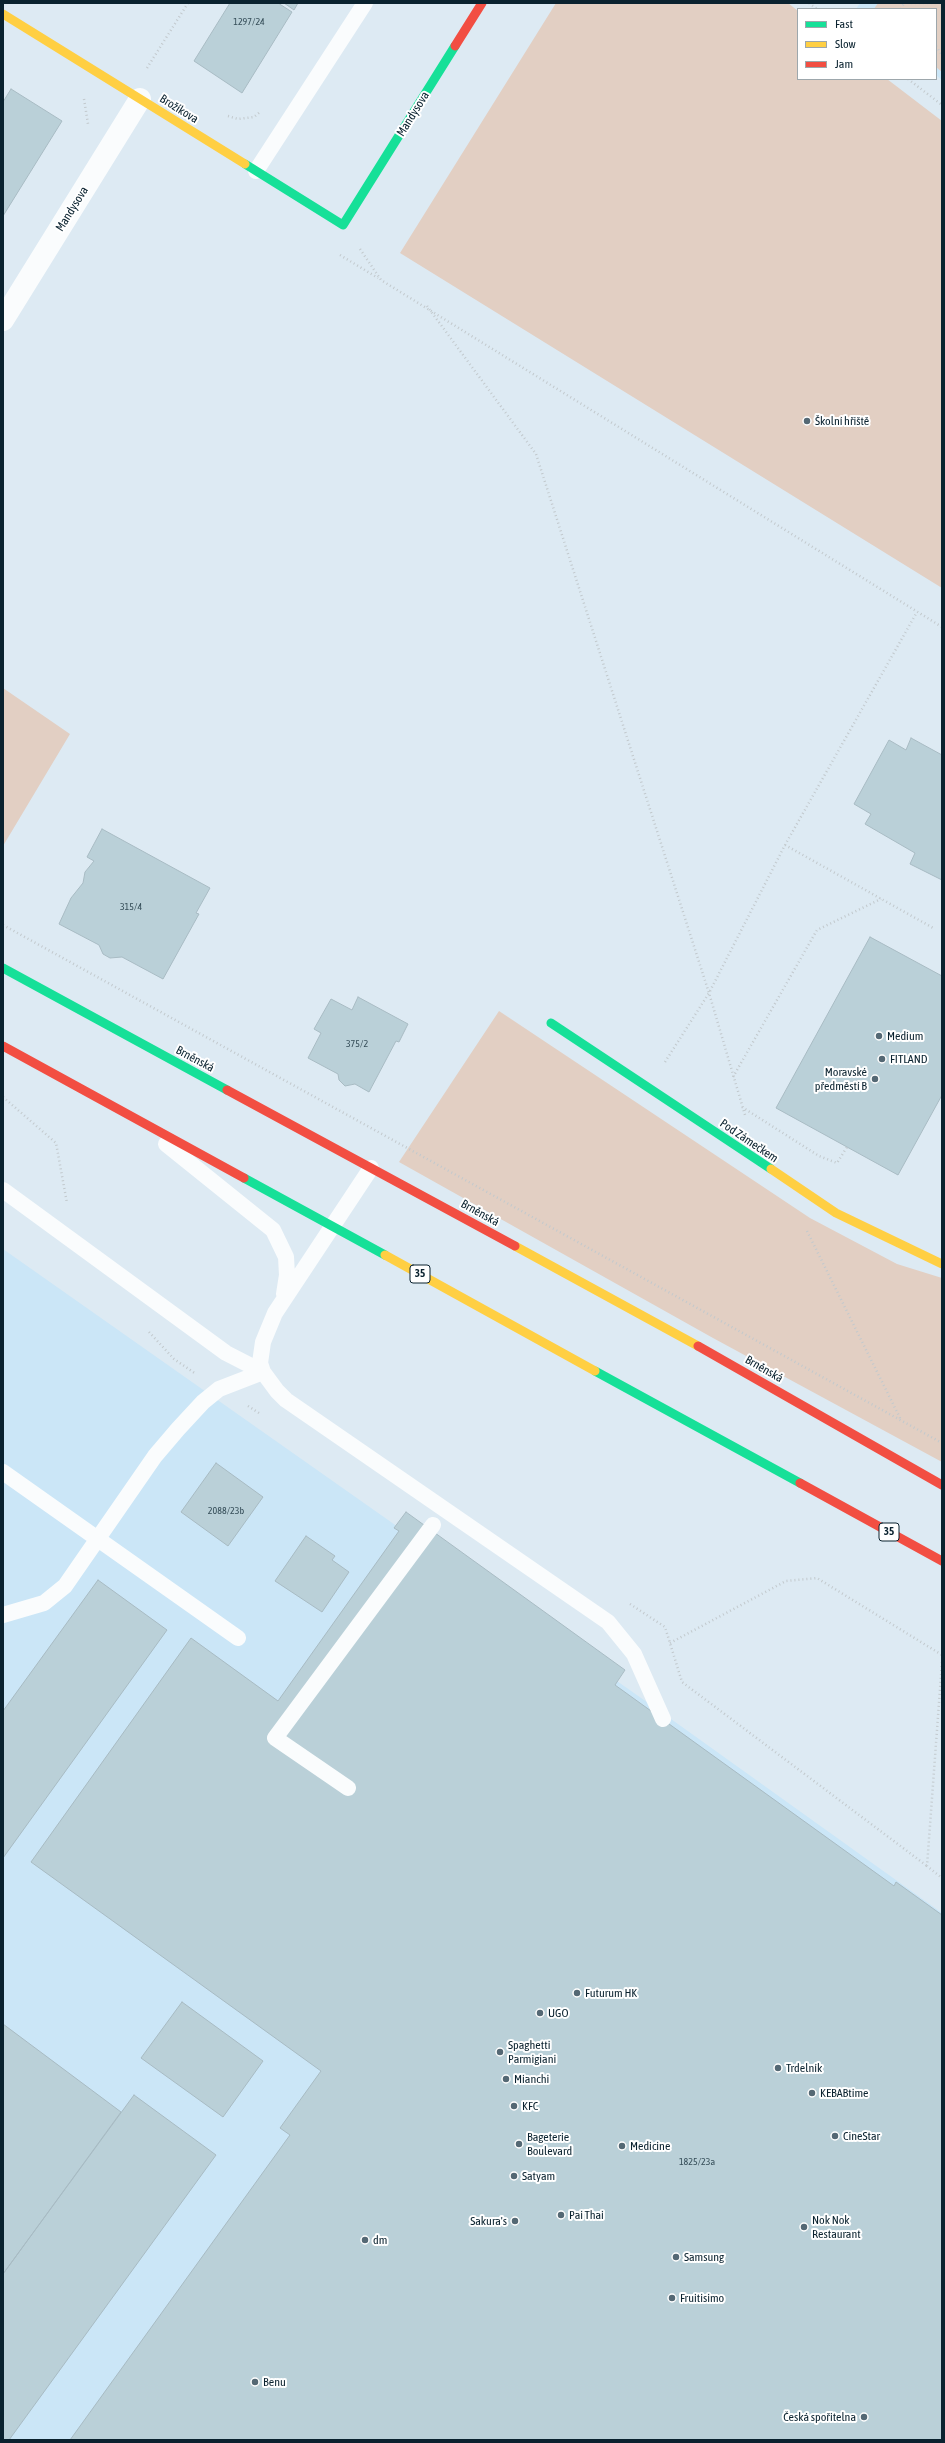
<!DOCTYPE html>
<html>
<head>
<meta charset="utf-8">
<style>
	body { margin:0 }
	#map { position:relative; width:945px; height:2443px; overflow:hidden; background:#ddeaf3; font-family:"Asap Condensed",sans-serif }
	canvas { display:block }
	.frame { position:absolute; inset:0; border:4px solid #0a222f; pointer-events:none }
	.legend { position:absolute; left:797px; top:8px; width:140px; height:72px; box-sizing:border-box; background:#fff; border:1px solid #9da7ac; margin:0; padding:5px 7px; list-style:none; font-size:12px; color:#0a222f }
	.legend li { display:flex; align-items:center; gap:8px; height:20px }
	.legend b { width:20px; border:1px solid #9da7ac }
</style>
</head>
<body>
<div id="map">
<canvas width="945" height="2443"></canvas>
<div class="frame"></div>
<ul class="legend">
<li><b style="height:5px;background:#16e098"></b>Fast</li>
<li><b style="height:5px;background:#ffcf43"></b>Slow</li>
<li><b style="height:5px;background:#f24e42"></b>Jam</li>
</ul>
</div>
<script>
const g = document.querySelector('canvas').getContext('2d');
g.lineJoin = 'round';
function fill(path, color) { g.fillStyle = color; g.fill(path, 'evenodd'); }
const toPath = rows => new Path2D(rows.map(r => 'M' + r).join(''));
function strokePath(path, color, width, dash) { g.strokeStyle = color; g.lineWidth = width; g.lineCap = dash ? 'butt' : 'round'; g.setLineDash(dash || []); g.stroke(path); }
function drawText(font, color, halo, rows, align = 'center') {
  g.font = font + ' "Asap Condensed",sans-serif'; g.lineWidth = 4; g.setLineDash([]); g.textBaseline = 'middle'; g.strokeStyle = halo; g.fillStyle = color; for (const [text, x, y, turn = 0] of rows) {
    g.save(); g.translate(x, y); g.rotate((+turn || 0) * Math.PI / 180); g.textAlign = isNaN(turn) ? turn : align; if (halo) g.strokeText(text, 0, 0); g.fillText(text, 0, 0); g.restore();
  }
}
const built = toPath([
	[860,3,942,3,942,80,936,75,936,9,856,9],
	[3,1249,678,1724,942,1913,942,2440,3,2440]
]);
const green = toPath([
	[556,3,788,3,798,11,798,79,887,79,942,121,942,588,400,253],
	[878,3,942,3,942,72,936,67,936,9,874,9],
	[3,688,70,734,3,846],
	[499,1011,810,1218,897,1264,942,1278,942,1462,713,1338,399,1162]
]);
const building = toPath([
	[230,3,278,3,292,12,242,93,194,61,230,3],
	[284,3,298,3,294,10,284,3],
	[11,89,62,121,3,216,3,102,11,89],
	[911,738,942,755,942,880,910,864,915,853,865,824,871,814,854,804,889,740,906,750,911,738],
	[102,829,210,888,196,913,199,914,163,979,122,957,110,958,103,954,99,945,59,924,71,898,83,883,85,872,94,861,87,857,102,829],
	[870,937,942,976,942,1095,898,1175,776,1108,870,937],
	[358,997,408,1024,399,1042,396,1041,369,1092,355,1084,345,1086,339,1080,338,1074,308,1058,321,1033,314,1029,331,999,352,1010,358,997],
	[216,1463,263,1497,228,1546,181,1512,216,1463],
	[406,1512,625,1670,615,1685,894,1886,896,1882,942,1915,942,2440,70,2440,290,2135,280,2128,321,2071,31,1862,191,1638,278,1701,399,1531,394,1528,406,1512],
	[306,1536,335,1556,332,1560,349,1572,322,1612,275,1581,306,1536],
	[98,1580,167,1630,3,1858,3,1711,98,1580],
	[182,2002,263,2061,223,2117,141,2058,182,2002],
	[3,2024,121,2112,3,2274,3,2024],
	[134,2095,216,2155,9,2440,3,2440,3,2274,134,2095]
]);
const path = toPath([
	[809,3,817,9],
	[911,3,941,3],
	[901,9,904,3],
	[936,46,942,55],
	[147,68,188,3],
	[908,79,942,105],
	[84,99,88,124],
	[228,116,238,119,254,117,260,112],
	[360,249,381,280,942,627],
	[340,255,378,278],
	[427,306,536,454,709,993,745,1115],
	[785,845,935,929],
	[3,925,942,1443],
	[665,1062,709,993,785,845,917,612],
	[733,1077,817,930,881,899],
	[3,1097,56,1143,67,1203],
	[742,1107,819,1156,837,1163,847,1147],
	[807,1231,901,1420],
	[149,1332,174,1359,196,1374],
	[248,1406,259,1413],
	[630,1604,665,1627,682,1682,927,1866],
	[670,1643,786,1581,817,1578,942,1655],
	[942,1662,927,1866,942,1878]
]);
const lane = toPath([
	[256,171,365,3],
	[166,1144,273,1230,286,1257,287,1275,284,1294],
	[371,1168,275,1313,263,1342,260,1363,263,1372,277,1391,286,1400,608,1622,634,1654,663,1719],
	[3,1190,226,1353,263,1372],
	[3,1472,238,1638],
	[3,1615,44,1603,65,1586,155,1456,178,1429,203,1402,219,1389,263,1372],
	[348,1788,275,1738,433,1525]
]);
const street = toPath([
	[3,320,140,99]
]);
const fast = toPath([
	[245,164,343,225,455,46],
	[3,968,227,1090],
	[551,1023,771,1169],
	[244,1178,385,1255],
	[595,1371,800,1483]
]);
const slow = toPath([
	[3,14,245,164],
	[771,1169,836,1213,942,1264],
	[515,1246,698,1346],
	[385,1255,595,1371]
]);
const jam = toPath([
	[455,46,482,3],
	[3,1046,244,1178],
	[227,1090,515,1246],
	[698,1346,942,1485],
	[800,1483,942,1561]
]);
const markers = [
	[807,421,4,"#546874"],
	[879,1036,4,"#546874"],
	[882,1059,4,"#546874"],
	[875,1079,4,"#546874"],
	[577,1993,4,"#546874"],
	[540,2013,4,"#546874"],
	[500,2052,4,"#546874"],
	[778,2068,4,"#546874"],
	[506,2079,4,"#546874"],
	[812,2093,4,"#546874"],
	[514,2106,4,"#546874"],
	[835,2136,4,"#546874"],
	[519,2144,4,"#546874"],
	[622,2146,4,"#546874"],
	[514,2176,4,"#546874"],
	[561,2215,4,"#546874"],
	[515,2221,4,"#546874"],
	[804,2227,4,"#546874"],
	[365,2240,4,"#546874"],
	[676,2257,4,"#546874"],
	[672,2298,4,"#546874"],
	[255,2382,4,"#546874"],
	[864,2417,4,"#546874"]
];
const numberNames = [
	["1297/24",249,22],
	["315/4",131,907],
	["375/2",357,1044],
	["2088/23b",226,1511],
	["1825/23a",697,2162]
];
const shields = [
	[420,1274,20],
	[889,1532,20]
];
const shieldNames = [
	["35",420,1274],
	["35",889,1532]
];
const streetNames = [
	["Brožíkova",179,109,32],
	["Mandysova",413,114,-58],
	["Mandysova",72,209,-58],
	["Brněnská",195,1059,28],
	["Pod Zámečkem",749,1141,34],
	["Brněnská",480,1213,29],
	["Brněnská",764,1369,30]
];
const poiNames = [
	["Školní hřiště",815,421],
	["Medium",887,1036],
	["FITLAND",890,1059],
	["Moravské",867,1072,"right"],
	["předměstí B",867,1086,"right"],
	["Futurum HK",585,1993],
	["UGO",548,2013],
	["Spaghetti",508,2045],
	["Parmigiani",508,2059],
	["Trdelník",786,2068],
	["Mianchi",514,2079],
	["KEBABtime",820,2093],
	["KFC",522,2106],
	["CineStar",843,2136],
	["Bageterie",527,2137],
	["Boulevard",527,2151],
	["Medicine",630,2146],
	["Satyam",522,2176],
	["Pai Thai",569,2215],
	["Nok Nok",812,2220],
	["Restaurant",812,2234],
	["Sakura's",507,2221,"right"],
	["dm",373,2240],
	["Samsung",684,2257],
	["Fruitisimo",680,2298],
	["Benu",263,2382],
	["Česká spořitelna",856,2417,"right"]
];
fill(built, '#cbe6f7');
fill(green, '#e2cfc3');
fill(building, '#bad0d8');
strokePath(building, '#a8bbc3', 1);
strokePath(path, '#c2c9cd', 2.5, [1, 3]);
strokePath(lane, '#fafcfd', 16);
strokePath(street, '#fafcfd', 22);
strokePath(fast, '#16e098', 9);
strokePath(slow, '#ffcf43', 9);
strokePath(jam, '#f24e42', 9);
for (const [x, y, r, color] of markers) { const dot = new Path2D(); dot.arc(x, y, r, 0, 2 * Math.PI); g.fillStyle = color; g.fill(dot); strokePath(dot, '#fff', 1.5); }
drawText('10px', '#364e59', null, numberNames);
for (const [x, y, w] of shields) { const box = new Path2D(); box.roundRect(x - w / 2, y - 9, w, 18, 3); g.fillStyle = '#fff'; g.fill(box); strokePath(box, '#0a222f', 1); }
drawText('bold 11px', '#0a222f', null, shieldNames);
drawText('12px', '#0a222f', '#fff', streetNames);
drawText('12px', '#0a222f', '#fff', poiNames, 'left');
</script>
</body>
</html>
